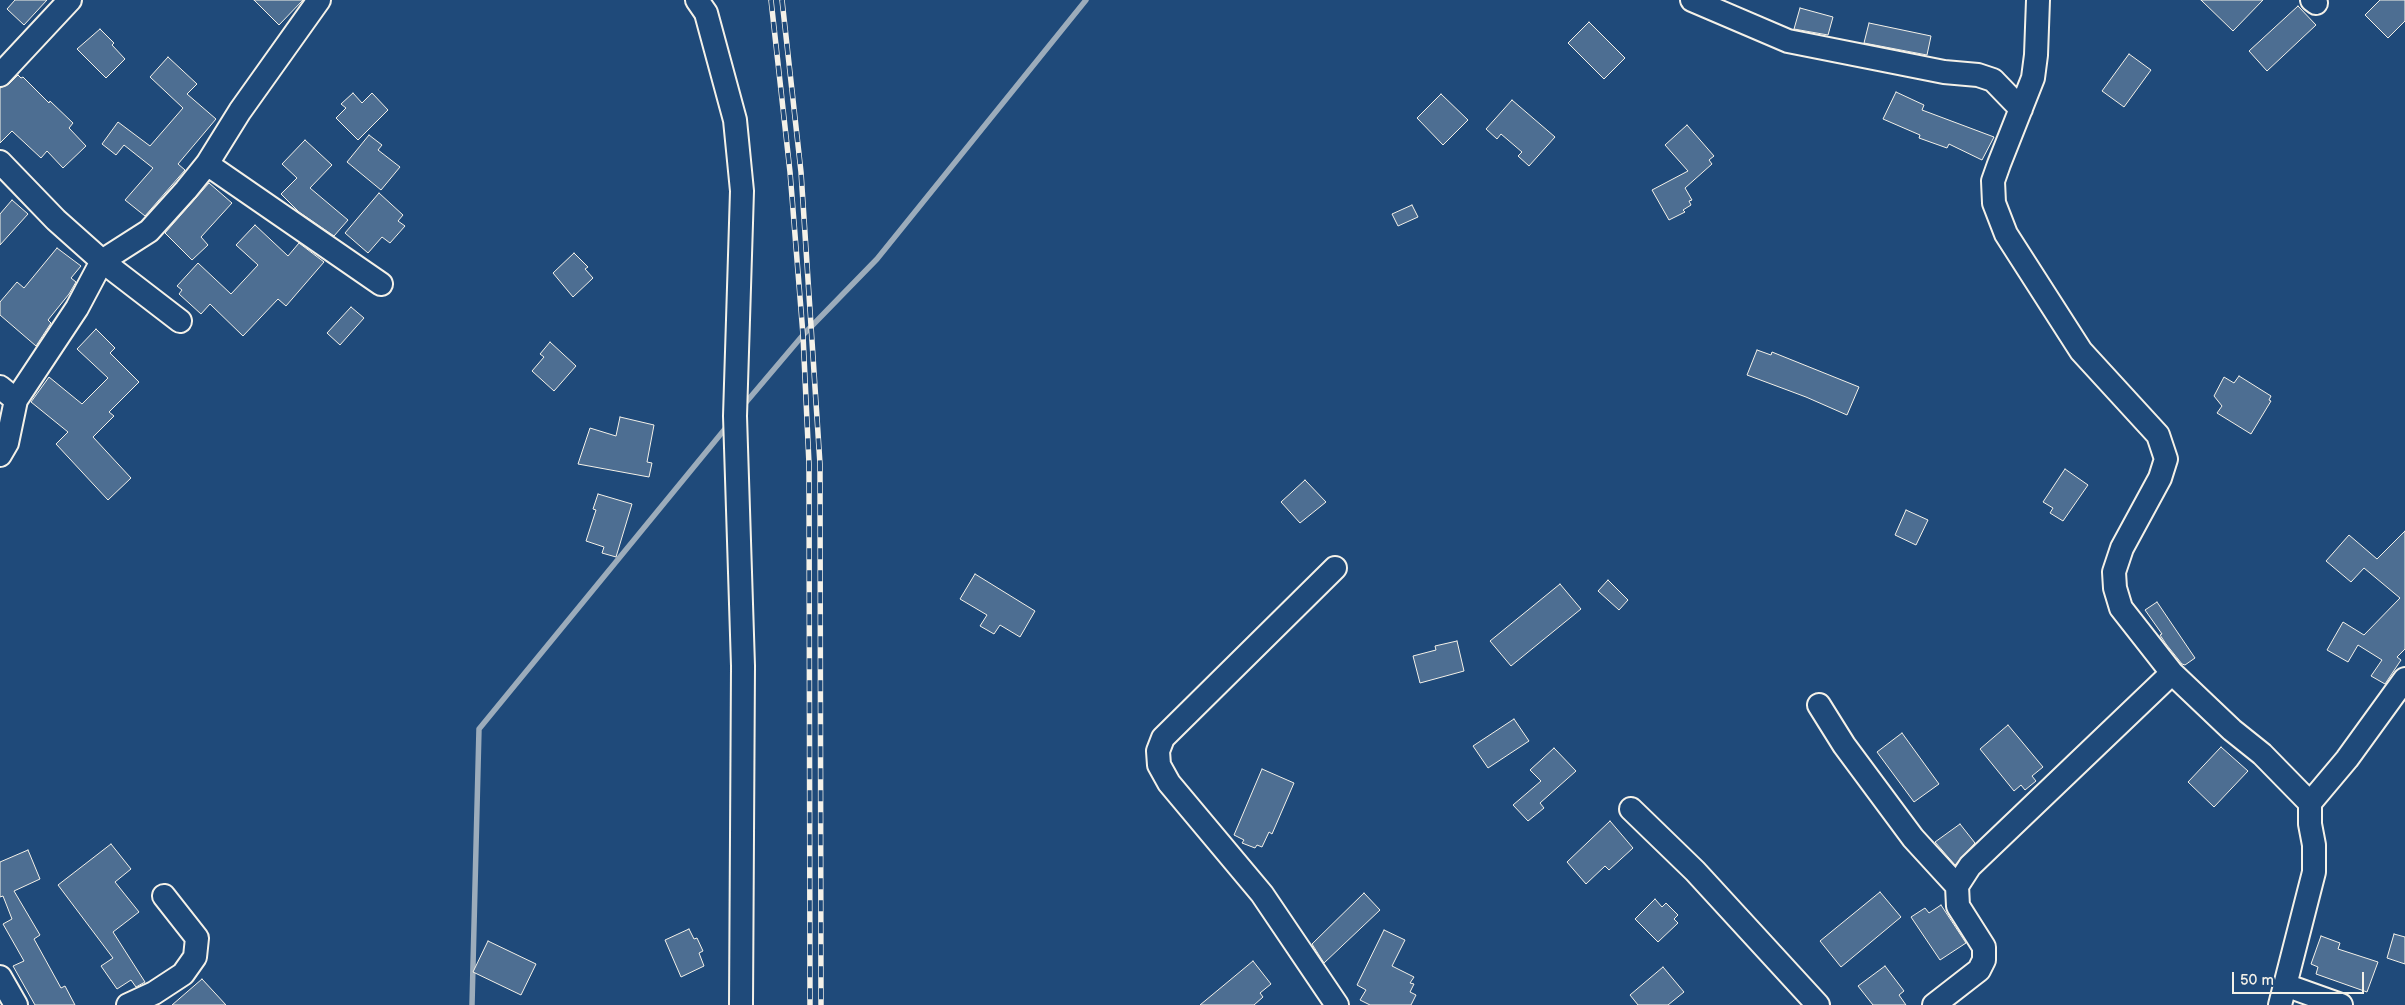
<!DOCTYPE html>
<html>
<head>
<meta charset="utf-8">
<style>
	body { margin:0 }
	#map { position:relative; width:2405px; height:1005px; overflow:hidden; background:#1f4a7a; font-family:"Balsamiq Sans",sans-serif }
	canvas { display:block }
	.scale { position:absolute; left:2232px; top:972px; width:132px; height:22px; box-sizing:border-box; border:2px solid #f4f1e8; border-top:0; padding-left:6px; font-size:15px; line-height:18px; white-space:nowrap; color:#f4f1e8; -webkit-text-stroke:4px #1f4a7a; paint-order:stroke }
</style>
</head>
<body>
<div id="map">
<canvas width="2405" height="1005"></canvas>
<div class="scale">50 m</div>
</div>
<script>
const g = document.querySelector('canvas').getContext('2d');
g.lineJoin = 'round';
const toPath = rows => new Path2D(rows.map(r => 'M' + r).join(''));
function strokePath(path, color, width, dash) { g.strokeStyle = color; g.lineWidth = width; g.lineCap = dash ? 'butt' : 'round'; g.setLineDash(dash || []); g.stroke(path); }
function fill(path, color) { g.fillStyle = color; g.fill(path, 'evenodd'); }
const stream = toPath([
	[742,407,803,335,877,259,1086,0],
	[472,1005,479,729,729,424]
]);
const building = toPath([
	[15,0,47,0,24,25,7,9,15,0],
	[254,0,303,0,279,25,254,0],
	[2201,0,2263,0,2233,31,2201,0],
	[2380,0,2405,0,2405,21,2388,38,2365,15,2380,0],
	[2298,6,2316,25,2267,71,2249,51,2298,6],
	[1800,8,1833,17,1828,35,1794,29,1800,8],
	[1589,22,1625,58,1604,79,1568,43,1589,22],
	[1869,23,1931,36,1927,55,1864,43,1869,23],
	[100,29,114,43,112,45,125,59,106,78,77,49,100,29],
	[2129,54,2151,70,2124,107,2102,91,2129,54],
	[168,57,197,84,187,94,216,119,178,164,185,170,145,216,125,200,153,168,124,145,116,155,102,144,118,122,150,146,183,108,150,77,168,57],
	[18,75,21,78,23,77,49,103,50,101,73,123,69,128,86,146,63,168,47,151,41,158,12,131,0,143,0,88,9,84,18,75],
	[1896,92,1924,105,1922,110,1994,137,1982,160,1949,144,1947,148,1919,138,1920,135,1883,119,1896,92],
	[353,93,362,103,372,93,388,110,358,140,336,118,346,108,341,104,353,93],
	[1441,94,1468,120,1443,145,1417,118,1441,94],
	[1512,100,1555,137,1529,166,1518,156,1522,152,1501,134,1497,139,1486,129,1512,100],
	[1687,125,1714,156,1709,160,1712,164,1685,188,1692,200,1689,201,1691,205,1683,210,1685,212,1669,220,1652,190,1688,171,1665,145,1687,125],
	[369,135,382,145,378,150,400,167,381,190,347,162,369,135],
	[305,140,332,165,310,188,348,220,334,236,299,212,281,194,297,178,282,164,305,140],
	[209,183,232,203,201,237,208,245,192,260,165,233,209,183],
	[379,193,403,215,398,221,405,226,390,243,382,237,368,253,345,233,379,193],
	[12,200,28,214,0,245,0,214,12,200],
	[1412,205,1418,217,1398,226,1392,214,1412,205],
	[255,225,288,256,299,243,324,262,286,306,278,299,243,336,210,304,201,314,179,294,182,290,177,286,198,263,231,294,258,265,236,245,255,225],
	[57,248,81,266,71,278,76,282,69,294,48,320,51,323,36,346,0,315,0,302,17,282,24,288,57,248],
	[574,253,588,267,585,269,593,278,573,297,553,273,574,253],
	[351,307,364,318,340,345,327,333,351,307],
	[96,329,115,348,110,353,139,382,109,412,114,416,93,437,131,478,108,500,56,444,68,432,31,402,49,377,82,404,108,378,77,349,96,329],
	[550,342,576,366,554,391,532,371,544,357,540,354,550,342],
	[1757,350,1771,355,1772,352,1859,387,1847,415,1806,397,1747,375,1757,350],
	[2239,376,2271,396,2269,400,2271,401,2251,434,2217,413,2222,406,2214,396,2224,377,2234,383,2239,376],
	[620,417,654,425,647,462,652,463,649,477,578,464,590,428,616,436,620,417],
	[2065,469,2088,485,2063,521,2050,513,2053,508,2043,502,2065,469],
	[1305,480,1326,502,1300,523,1281,502,1305,480],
	[598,494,632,504,616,557,602,553,604,547,586,541,596,510,593,509,598,494],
	[1906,510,1928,520,1916,545,1895,535,1906,510],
	[2405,531,2405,649,2397,657,2401,660,2385,684,2371,676,2382,660,2358,645,2348,662,2327,650,2343,622,2364,635,2400,598,2364,568,2351,582,2326,561,2349,535,2377,559,2405,531],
	[975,574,1035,611,1020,637,1000,625,994,634,980,626,987,615,960,599,975,574],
	[1608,580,1628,600,1619,610,1598,591,1608,580],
	[1560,584,1581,609,1511,666,1490,641,1560,584],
	[2157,602,2195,658,2185,665,2182,664,2166,644,2160,635,2162,634,2145,610,2157,602],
	[1457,641,1464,671,1420,683,1413,656,1436,650,1435,646,1457,641],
	[1514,719,1529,741,1488,768,1473,746,1514,719],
	[2008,725,2043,767,2032,776,2036,781,2025,790,2021,785,2014,791,1980,749,2008,725],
	[1902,733,1939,784,1914,802,1877,752,1902,733],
	[2221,747,2248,771,2214,807,2188,782,2221,747],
	[1554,748,1576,771,1540,803,1544,808,1528,821,1513,805,1541,781,1530,770,1554,748],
	[1262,769,1294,783,1272,834,1269,832,1262,847,1257,845,1255,848,1242,843,1244,840,1234,835,1262,769],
	[1610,821,1633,848,1609,870,1605,866,1586,884,1567,862,1610,821],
	[1960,824,1975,843,1955,865,1935,842,1960,824],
	[111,844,131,869,115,882,139,912,113,932,145,982,136,987,131,980,117,989,101,966,113,958,58,885,111,844],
	[28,850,40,879,14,891,40,935,34,939,61,988,65,986,75,1005,35,1005,13,966,24,961,3,924,12,919,3,896,0,897,0,862,28,850],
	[1880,892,1901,917,1841,967,1820,941,1880,892],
	[1364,893,1380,910,1324,963,1312,944,1364,893],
	[1655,899,1662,907,1666,903,1678,915,1674,919,1678,923,1658,942,1635,919,1655,899],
	[1941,905,1966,943,1940,960,1911,917,1925,908,1929,913,1941,905],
	[689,929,694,939,697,938,703,951,699,953,704,966,681,977,665,940,689,929],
	[1384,930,1405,940,1392,966,1414,977,1410,983,1414,984,1410,992,1416,995,1411,1005,1370,1005,1360,1000,1366,990,1357,985,1384,930],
	[2394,934,2405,937,2405,964,2387,958,2394,934],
	[2321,936,2340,943,2338,949,2378,962,2367,992,2316,974,2318,967,2311,964,2321,936],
	[488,941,536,964,521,995,473,972,488,941],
	[1253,961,1271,984,1260,993,1263,997,1254,1005,1200,1005,1253,961],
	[1885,966,1904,991,1899,995,1906,1005,1873,1005,1858,986,1885,966],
	[1663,967,1684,992,1668,1005,1638,1005,1630,995,1663,967],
	[202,979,226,1005,172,1005,202,979]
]);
const minor = toPath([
	[697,0,706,13,735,120,742,191,735,416,743,666,741,1005],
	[1692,0,1788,41,1944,72,1978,75,1993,80,2021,109],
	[2038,0,2036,55,2033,78,1999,164,1993,181,1994,203,2006,234,2081,351,2158,435,2166,459,2160,478,2122,548,2114,572,2115,588,2121,608,2172,673,2232,730,2262,754,2310,803],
	[2312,0,2316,3],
	[0,75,70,0],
	[0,162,56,220,102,261,180,321],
	[207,164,381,284],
	[0,387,16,400],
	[0,455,7,443,16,400,77,308,102,261,149,231,186,190,207,164,240,111,319,0],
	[1335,568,1163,738,1158,751,1159,765,1169,783,1262,894,1337,1005],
	[1819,705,1844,745,1913,838,1957,886],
	[1631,809,1695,871,1818,1005],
	[0,977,16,1005],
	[2285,985,2341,1005],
	[128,1005,154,993,183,974,195,957,197,938,164,896],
	[1934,1005,1979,970,1984,960,1984,947,1958,906,1957,886,1970,866,2172,673],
	[2280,1005,2314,872,2314,845,2310,824,2310,803,2347,759,2405,679]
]);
const rail = toPath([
	[771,0,790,172,803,335,809,464,810,1005],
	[782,0,801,172,820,464,821,1005]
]);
strokePath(stream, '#9cacbb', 5.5);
fill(building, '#4d6e92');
strokePath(building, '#f4f1e8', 1);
strokePath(minor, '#f4f1e8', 26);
strokePath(minor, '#1f4a7a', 22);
strokePath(rail, '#f4f1e8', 5.5);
strokePath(rail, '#1f4a7a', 4, [11]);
</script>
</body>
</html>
